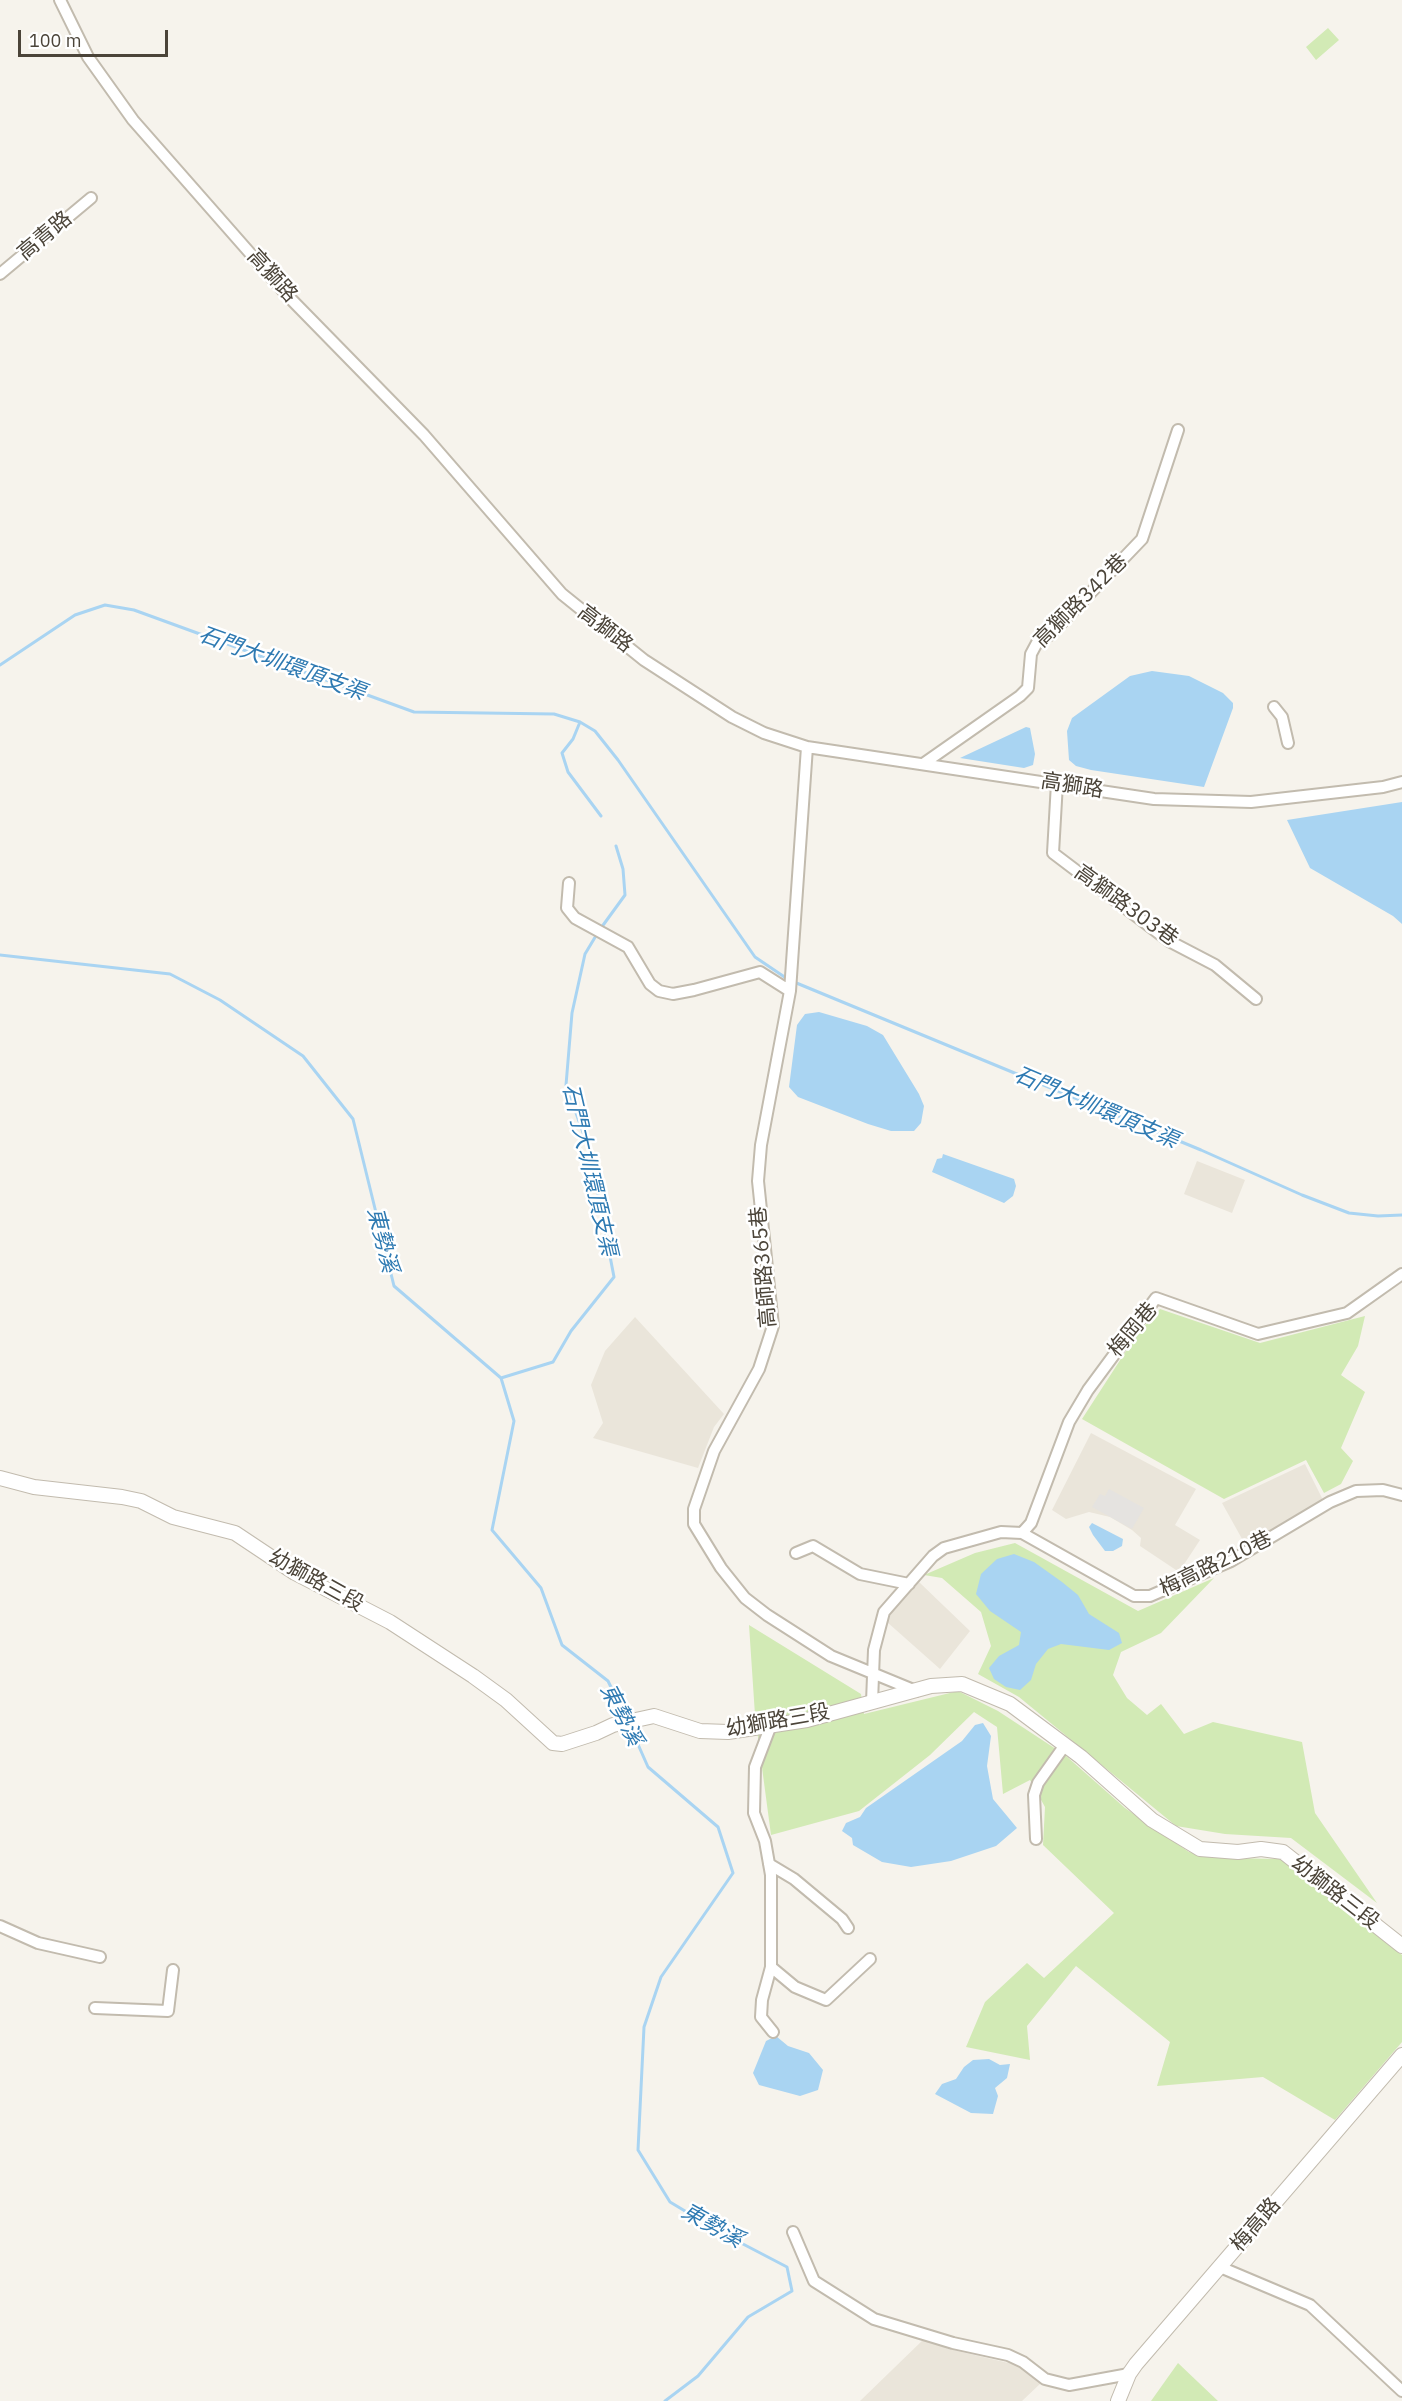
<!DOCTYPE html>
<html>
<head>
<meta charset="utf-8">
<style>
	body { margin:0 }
	#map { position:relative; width:1402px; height:2401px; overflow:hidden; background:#f6f3ec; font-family:"IBM Plex Sans",sans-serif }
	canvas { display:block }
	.scale { position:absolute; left:18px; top:30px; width:150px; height:27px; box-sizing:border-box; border:3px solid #4b4439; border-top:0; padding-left:8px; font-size:18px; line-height:21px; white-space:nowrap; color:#4b4439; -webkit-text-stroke:4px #fff; paint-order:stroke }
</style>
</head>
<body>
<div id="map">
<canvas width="1402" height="2401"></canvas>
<div class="scale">100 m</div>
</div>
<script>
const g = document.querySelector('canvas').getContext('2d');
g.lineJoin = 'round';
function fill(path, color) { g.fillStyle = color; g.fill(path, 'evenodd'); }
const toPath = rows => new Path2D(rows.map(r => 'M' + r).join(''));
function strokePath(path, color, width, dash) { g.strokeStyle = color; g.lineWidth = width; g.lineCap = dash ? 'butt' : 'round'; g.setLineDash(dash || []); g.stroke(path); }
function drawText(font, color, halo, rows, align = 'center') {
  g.font = font + ' "IBM Plex Sans","Noto Sans TC",sans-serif'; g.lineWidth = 5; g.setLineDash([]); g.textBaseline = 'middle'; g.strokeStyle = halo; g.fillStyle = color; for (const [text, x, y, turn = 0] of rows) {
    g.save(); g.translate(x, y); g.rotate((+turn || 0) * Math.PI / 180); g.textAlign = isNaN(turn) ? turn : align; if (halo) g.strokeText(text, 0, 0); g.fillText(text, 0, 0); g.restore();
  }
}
const residential = toPath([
	[1197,1161,1245,1180,1232,1213,1184,1194],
	[635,1317,724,1414,714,1427,698,1468,593,1438,603,1423,591,1385,605,1351],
	[1091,1433,1196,1489,1175,1525,1200,1540,1179,1572,1140,1546,1141,1538,1132,1530,1110,1517,1089,1512,1066,1519,1052,1510],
	[1305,1464,1323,1500,1246,1546,1222,1503],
	[919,1582,970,1631,940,1669,887,1622,894,1608],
	[925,2338,949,2349,1017,2365,1041,2383,1022,2401,860,2401]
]);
const green = toPath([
	[1328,28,1339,40,1316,60,1306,47],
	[1160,1309,1260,1343,1365,1316,1358,1346,1341,1375,1365,1392,1341,1448,1353,1461,1341,1484,1324,1493,1306,1460,1224,1499,1082,1419,1137,1334],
	[1015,1543,1138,1611,1214,1578,1161,1633,1121,1652,1113,1675,1127,1698,1147,1715,1161,1704,1184,1734,1213,1722,1302,1742,1315,1813,1377,1903,1291,1838,1225,1834,1176,1826,1019,1697,978,1674,991,1646,981,1612,942,1578,924,1575,975,1553],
	[749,1625,861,1694,864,1714,958,1691,998,1711,1065,1755,1125,1808,1189,1852,1225,1858,1282,1859,1402,1955,1402,2042,1335,2120,1263,2077,1157,2086,1170,2042,1076,1966,1027,2026,1030,2060,966,2047,985,2002,1027,1963,1044,1978,1114,1913,1043,1845,1045,1807,1030,1780,1003,1794,997,1727,974,1712,930,1755,859,1811,771,1835,755,1715],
	[1178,2363,1218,2401,1151,2401]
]);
const parking = toPath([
	[1109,1489,1144,1508,1132,1529,1092,1507,1100,1494,1105,1496]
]);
const water = toPath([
	[1152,671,1189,676,1223,693,1233,703,1233,708,1204,787,1091,770,1076,766,1069,760,1067,731,1072,718,1130,676],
	[1026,727,1030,728,1035,754,1033,765,1024,768,960,758],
	[1402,802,1402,924,1393,916,1310,868,1287,820],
	[819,1012,867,1026,883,1035,919,1094,924,1106,921,1123,914,1131,891,1131,868,1124,798,1097,789,1087,797,1025,805,1014],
	[943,1154,1014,1179,1016,1186,1013,1196,1004,1203,932,1172,937,1159,942,1158],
	[1092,1523,1123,1539,1122,1546,1113,1551,1105,1551,1093,1535,1089,1527],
	[1014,1554,1034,1562,1062,1582,1078,1595,1089,1614,1119,1633,1122,1643,1109,1650,1061,1644,1048,1649,1036,1664,1031,1680,1020,1690,1006,1687,994,1679,989,1668,999,1656,1019,1645,1021,1632,990,1611,976,1594,981,1574,997,1559],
	[983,1723,991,1736,987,1766,993,1799,1017,1828,996,1846,951,1861,911,1867,882,1862,853,1845,852,1838,842,1831,846,1823,860,1817,866,1808,962,1741,975,1725],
	[776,2036,788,2046,809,2053,823,2070,818,2090,800,2096,759,2085,753,2073,766,2041],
	[989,2059,1000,2065,1010,2064,1007,2078,995,2088,998,2096,993,2114,971,2113,935,2094,942,2084,956,2079,964,2067,973,2060]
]);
const stream = toPath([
	[0,665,75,615,105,605,134,610,414,712,554,714,580,722,595,731,618,760,755,957,786,978],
	[580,722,573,739,562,753,568,772,601,816],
	[601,928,625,895,623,869,616,846],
	[0,955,170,974,220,1000,303,1056,353,1119,394,1286,501,1378,514,1421,492,1530,541,1588,562,1645,608,1681,626,1718],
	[794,982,1201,1150,1302,1195,1349,1213,1378,1216,1402,1215],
	[501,1378,553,1362,571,1331,614,1277,590,1152,566,1085,572,1013,585,954,597,934],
	[629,1724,648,1767,718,1827,733,1873,661,1977,644,2027,638,2150,670,2202,720,2232,787,2267,792,2291,748,2317,698,2376,665,2401]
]);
const minor = toPath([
	[60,0,88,57,133,120,285,293,424,435,562,594,644,660,732,717,764,733,807,747,1154,799,1251,802,1383,787,1402,782],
	[0,274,91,198],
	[1274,707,1282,717,1288,743],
	[807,747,790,991,761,1145,758,1181,773,1326,759,1369,714,1451,694,1509,694,1524,721,1568,745,1598,767,1615,831,1656,916,1691],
	[923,764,1020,696,1028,688,1031,654,1039,639,1050,635,1142,539,1178,430],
	[1057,783,1053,853,1169,941,1215,965,1256,999],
	[569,883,567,908,575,918,628,947,650,984,659,991,673,994,694,990,760,972,790,991],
	[1022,1533,1031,1523,1069,1422,1088,1390,1156,1298,1258,1334,1347,1313,1402,1274],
	[796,1553,813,1546,860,1574,909,1584],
	[872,1702,874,1650,884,1612,933,1556,944,1548,1001,1532,1022,1533,1134,1596,1150,1596,1231,1561,1330,1502,1356,1491,1383,1490,1402,1495],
	[771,1725,755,1767,754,1813,765,1841,771,1875,771,1967,762,2000,761,2017,773,2032],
	[1036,1839,1034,1795,1038,1783,1065,1745],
	[769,1864,794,1879,842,1919,848,1928],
	[0,1926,38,1943,100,1957],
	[771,1967,795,1987,826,2000,870,1959],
	[95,2008,168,2011,173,1970],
	[793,2232,814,2281,874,2319,953,2343,1008,2355,1023,2362,1045,2379,1069,2385,1129,2374],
	[1220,2267,1310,2305,1402,2391]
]);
const tertiary = toPath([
	[0,1478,34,1487,122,1497,141,1501,173,1517,235,1533,295,1573,390,1622,473,1676,506,1700,553,1743,562,1744,596,1733,613,1725,654,1716,700,1731,728,1732,807,1720,931,1686,962,1684,1010,1704,1081,1757,1152,1820,1200,1849,1238,1852,1261,1849,1283,1852,1402,1946],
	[1118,2401,1129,2374,1136,2364,1402,2055]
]);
const streetNames = [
	["高青路",45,236,-40],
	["高獅路",272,276,48],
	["高獅路342巷",1081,601,-45],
	["高獅路",605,629,38],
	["高獅路",1072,786,9],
	["高獅路303巷",1126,906,36],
	["高師路365巷",764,1267,-95],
	["梅岡巷",1133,1330,-50],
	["梅高路210巷",1216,1564,-26],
	["幼獅路三段",316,1581,29],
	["幼獅路三段",778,1721,-10],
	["幼獅路三段",1335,1893,38],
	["梅高路",1256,2225,-49]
];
const waterNames = [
	["石門大圳環頂支渠",282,664,20],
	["石門大圳環頂支渠",1096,1108,23],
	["石門大圳環頂支渠",589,1170,77],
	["東勢溪",382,1240,76],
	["東勢溪",621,1715,63],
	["東勢溪",712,2226,29]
];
fill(residential, '#eae5da');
fill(green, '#d2eab5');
fill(parking, '#e5e3e0');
fill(water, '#a9d4f2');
strokePath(stream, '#a9d4f2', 3);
strokePath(minor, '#c2bbae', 14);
strokePath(tertiary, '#c2bbae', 16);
strokePath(minor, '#fff', 10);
strokePath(tertiary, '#fff', 14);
drawText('21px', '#4b4439', '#fff', streetNames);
drawText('italic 22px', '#2e7ab2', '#fff', waterNames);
</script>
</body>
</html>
